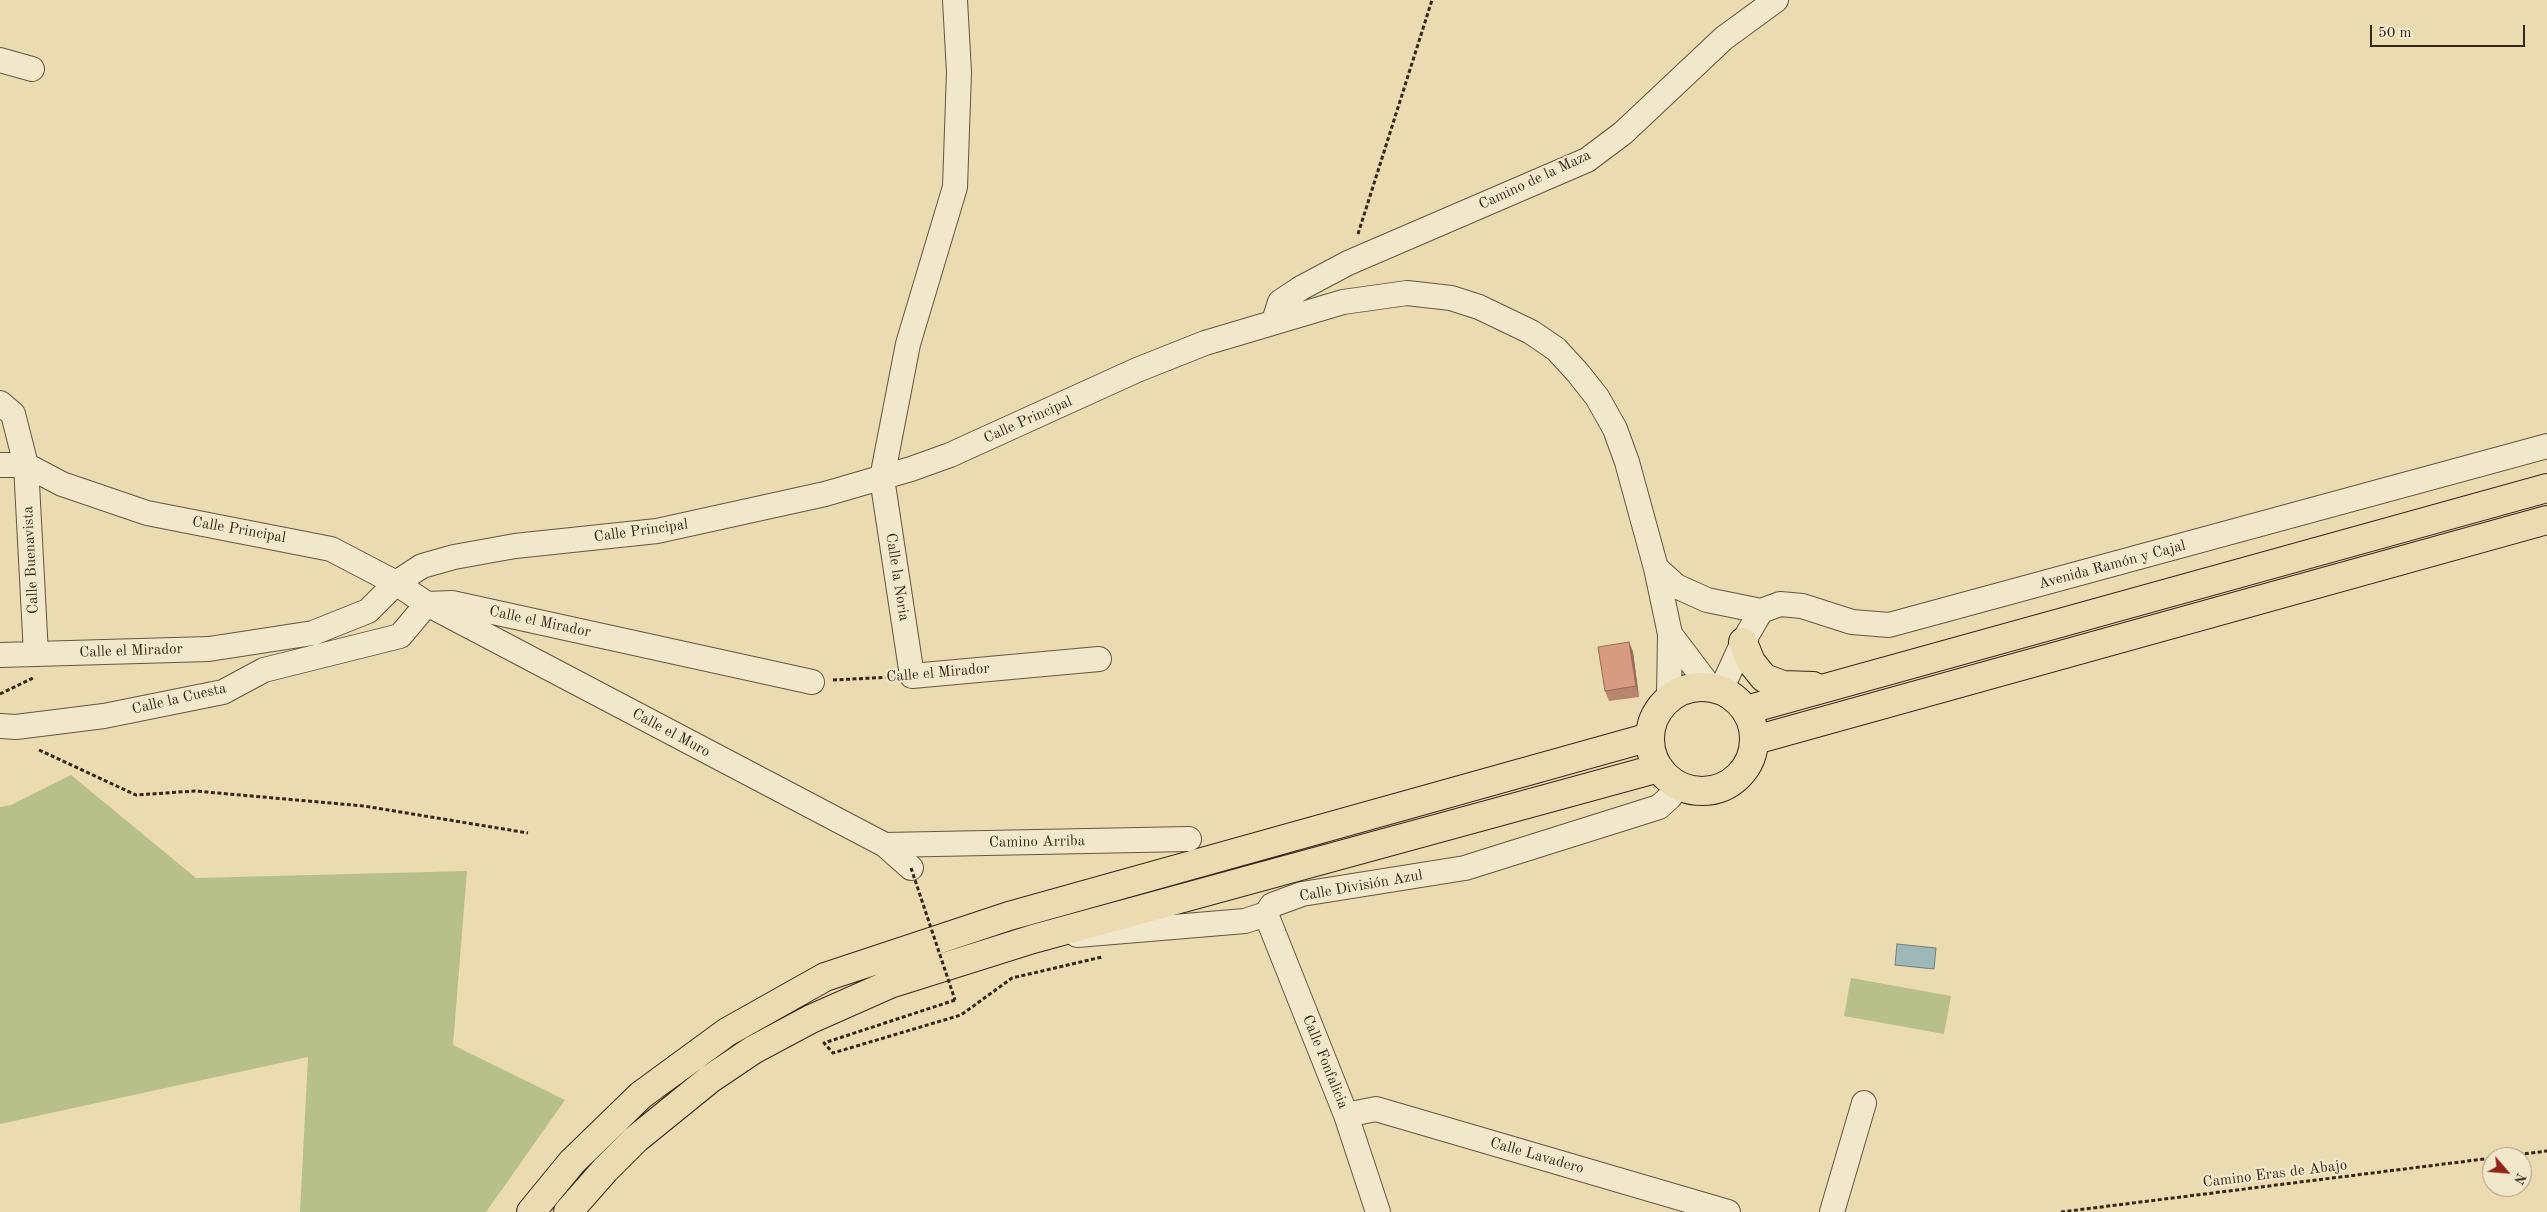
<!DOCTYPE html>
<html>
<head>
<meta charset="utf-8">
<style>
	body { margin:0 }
	#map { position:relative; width:2547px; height:1212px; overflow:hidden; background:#eadbb1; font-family:"Old Standard TT",serif }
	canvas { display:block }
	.north { position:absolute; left:2482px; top:1147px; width:50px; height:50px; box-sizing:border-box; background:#f1e8cc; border:1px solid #a69b84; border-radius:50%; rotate:117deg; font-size:14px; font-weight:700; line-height:20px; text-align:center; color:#362819 }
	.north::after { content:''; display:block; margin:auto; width:18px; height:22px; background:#8f2418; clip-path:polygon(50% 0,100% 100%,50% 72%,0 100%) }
	.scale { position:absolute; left:2370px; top:25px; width:155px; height:22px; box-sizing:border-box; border:2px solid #362819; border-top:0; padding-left:6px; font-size:15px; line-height:18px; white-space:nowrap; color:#362819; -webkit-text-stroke:4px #f1e8cc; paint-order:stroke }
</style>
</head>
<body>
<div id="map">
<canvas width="2547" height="1212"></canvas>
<div class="north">N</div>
<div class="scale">50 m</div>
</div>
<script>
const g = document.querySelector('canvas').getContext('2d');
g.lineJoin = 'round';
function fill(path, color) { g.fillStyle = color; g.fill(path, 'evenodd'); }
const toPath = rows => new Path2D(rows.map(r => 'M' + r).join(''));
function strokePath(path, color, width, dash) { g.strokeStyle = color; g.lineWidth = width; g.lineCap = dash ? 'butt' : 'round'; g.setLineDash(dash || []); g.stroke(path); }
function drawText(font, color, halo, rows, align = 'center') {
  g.font = font + ' "Old Standard TT",serif'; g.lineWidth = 4.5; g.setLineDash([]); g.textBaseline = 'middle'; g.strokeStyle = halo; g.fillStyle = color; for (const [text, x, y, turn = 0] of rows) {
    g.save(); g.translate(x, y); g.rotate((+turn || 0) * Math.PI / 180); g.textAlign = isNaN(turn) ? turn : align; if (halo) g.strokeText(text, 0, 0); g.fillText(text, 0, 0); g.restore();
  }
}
const green = toPath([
	[71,775,196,878,467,871,453,1045,565,1100,486,1212,300,1212,308,1057,0,1124,0,807,11,805],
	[1851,978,1951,996,1944,1034,1844,1016]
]);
const water = toPath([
	[1897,944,1936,948,1934,969,1895,965,1897,944]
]);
const path = toPath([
	[1358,234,1432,0],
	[833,680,892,677],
	[0,694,35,677],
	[39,750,136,795,195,791,364,806,528,833],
	[955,1000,824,1043,833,1053,961,1015,1012,978,1102,957],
	[2499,1157,2547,1151],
	[2061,1212,2492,1158]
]);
const minor = toPath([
	[955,0,959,72,955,187,908,344,882,478,912,676,1099,659],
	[0,60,32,69],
	[1274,321,1280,302,1301,288,1348,263,1587,160,1623,133,1724,38,1776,0],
	[0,403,13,414,26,465,36,654],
	[0,465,26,465,62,484,147,513,331,549,396,583,427,604,452,603,812,682],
	[1656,568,1676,586,1707,600,1761,611],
	[1670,634,1710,687],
	[0,655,209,649,313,633,368,611,396,583,422,566,454,557,515,546,657,531,825,494,911,469,950,455,1137,370,1205,343,1343,302,1407,293,1451,298,1479,307,1531,332,1556,349,1578,373,1597,397,1615,429,1627,462,1656,568,1670,634,1669,698],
	[1721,690,1743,642,1761,611,1780,604,1802,606,1852,622,1889,625,2547,446],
	[0,726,16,727,104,716,223,692,264,670,400,636,427,604,885,845,911,868],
	[885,845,1189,839],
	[1266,914,1346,1115,1378,1212],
	[1077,935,1245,921,1266,914,1272,905,1302,894,1465,868,1659,807,1670,797,1677,785],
	[1346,1115,1376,1109,1728,1212],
	[1832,1212,1864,1103]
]);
const highway = toPath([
	[1743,642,1751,662,1764,678,1783,685,1813,686],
	'1650 739a52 52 0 1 1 104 0a52 52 0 1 1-104 0Z',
	[1746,710,2547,488],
	[1755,740,2547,520],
	[531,1212,572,1162,641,1095,727,1032,825,977,1009,916,1650,737],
	[568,1212,605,1170,636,1139,710,1079,753,1050,811,1019,890,984,1033,939,1659,768]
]);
const pathBridge = toPath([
	[911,868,955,1000]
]);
const wall = toPath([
	[1629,642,1633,652,1639,697,1609,701,1605,691]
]);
const shadedWall = toPath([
	[1629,642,1633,652,1639,697,1636,686]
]);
const building = toPath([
	[1629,642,1636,686,1605,691,1598,647,1629,642]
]);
const streetNames = [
	["Camino de la Maza",1535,180,-25],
	["Calle Principal",1028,420,-24],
	["Calle Principal",239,530,10],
	["Calle Principal",641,531,-8],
	["Calle Buenavista",31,560,-93],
	["Avenida Ramón y Cajal",2112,565,-15],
	["Calle la Noria",897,577,81],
	["Calle el Mirador",540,622,12],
	["Calle el Mirador",131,651,-2],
	["Calle el Mirador",938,673,-5],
	["Calle la Cuesta",179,699,-13],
	["Calle el Muro",671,733,28],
	["Camino Arriba",1037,842,-1],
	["Calle División Azul",1361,886,-10],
	["Calle Fonfalicia",1325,1062,68],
	["Calle Lavadero",1537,1156,16],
	["Camino Eras de Abajo",2275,1174,-7]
];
fill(green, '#b7c08b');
fill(water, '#9eb8b8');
strokePath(water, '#747e78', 1);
strokePath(minor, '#63553f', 26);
strokePath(highway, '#362819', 30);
strokePath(path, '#362819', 3, [4, 2.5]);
strokePath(minor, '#f1e8cc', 24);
strokePath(highway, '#eadbb1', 28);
strokePath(pathBridge, '#362819', 3, [4, 2.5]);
fill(wall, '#b8856f');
fill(shadedWall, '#966c5a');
fill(building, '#d69b81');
strokePath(building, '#966c5a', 1);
drawText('15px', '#362819', '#f1e8cc', streetNames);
</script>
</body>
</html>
